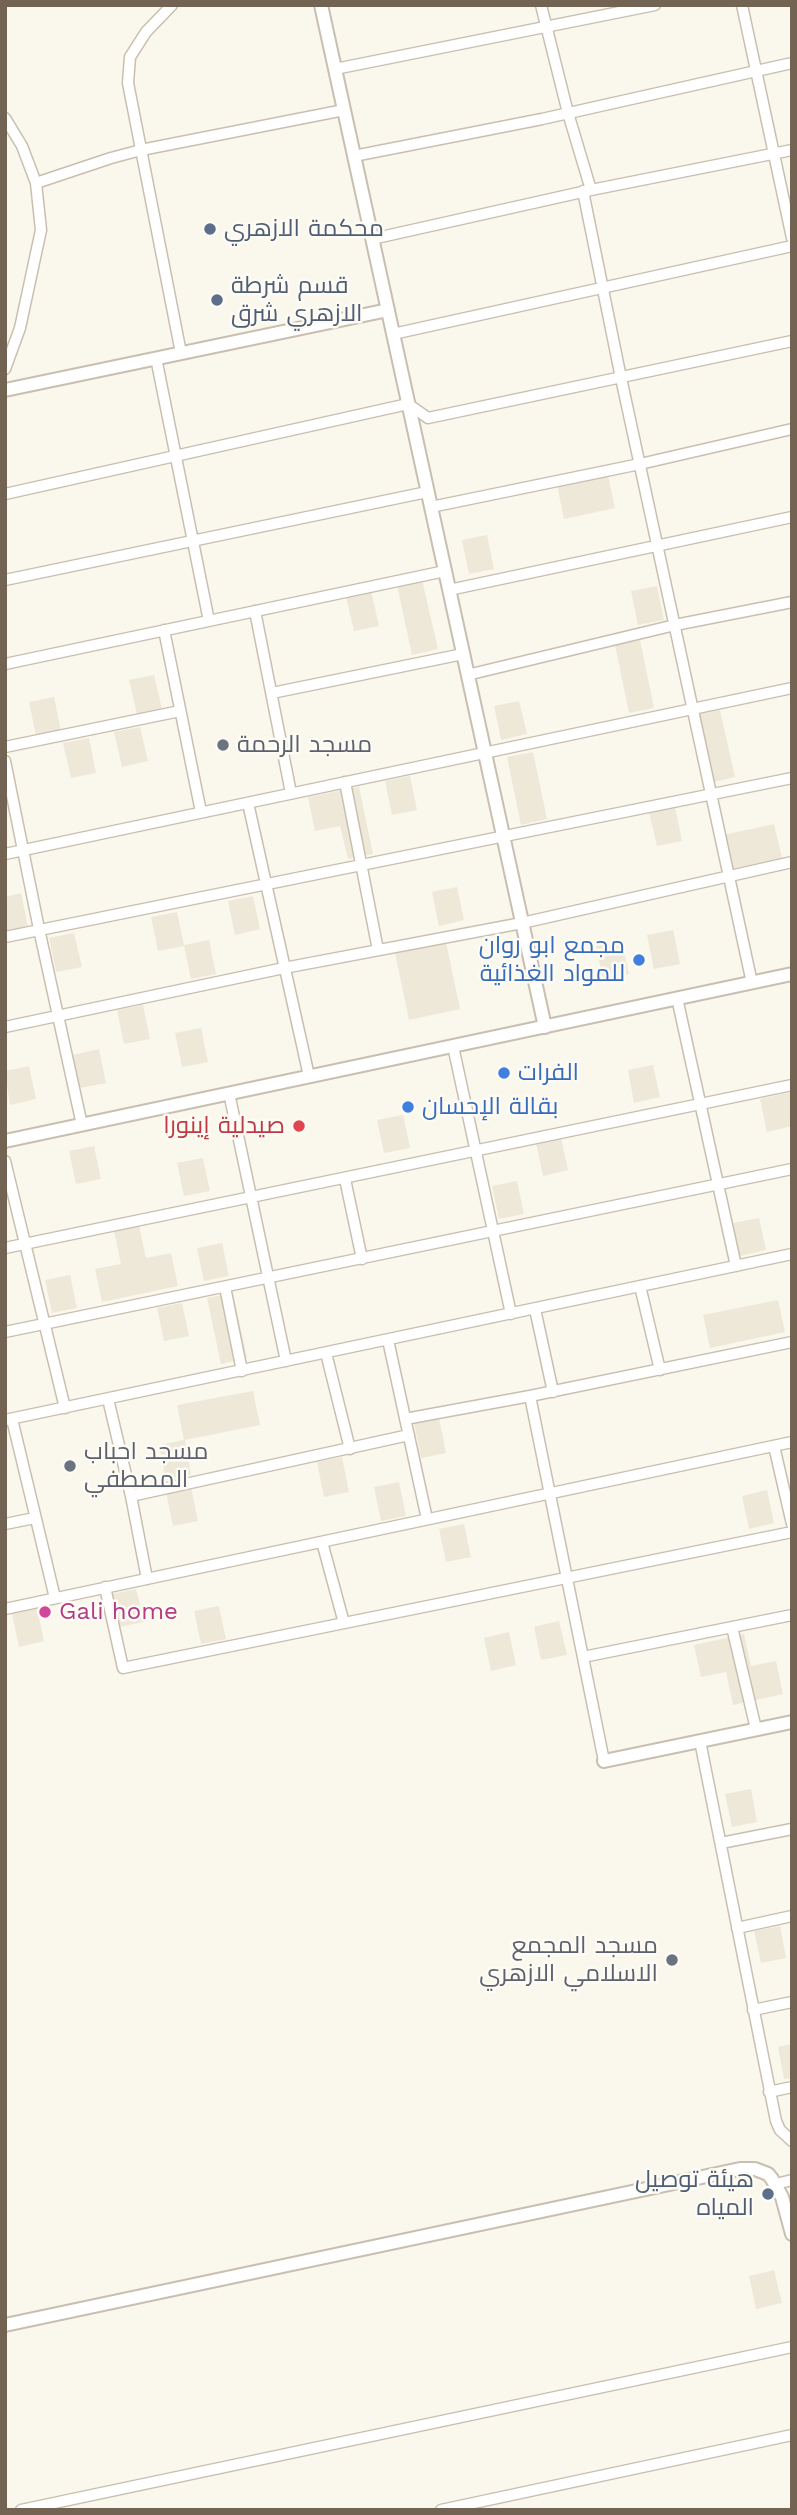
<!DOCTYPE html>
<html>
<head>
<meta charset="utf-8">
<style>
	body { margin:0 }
	#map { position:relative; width:797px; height:2515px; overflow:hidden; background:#faf7ec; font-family:"Work Sans",sans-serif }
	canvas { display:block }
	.frame { position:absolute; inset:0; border:7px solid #736352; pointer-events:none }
</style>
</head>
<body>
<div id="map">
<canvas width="797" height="2515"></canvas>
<div class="frame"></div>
</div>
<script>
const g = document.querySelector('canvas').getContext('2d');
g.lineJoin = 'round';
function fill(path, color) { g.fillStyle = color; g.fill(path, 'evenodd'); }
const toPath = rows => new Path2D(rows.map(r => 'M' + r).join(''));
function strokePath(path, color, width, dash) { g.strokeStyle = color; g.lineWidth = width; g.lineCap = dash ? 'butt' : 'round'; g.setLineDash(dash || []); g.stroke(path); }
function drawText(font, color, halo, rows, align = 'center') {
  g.font = font + ' "Work Sans",Cairo,sans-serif'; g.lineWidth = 5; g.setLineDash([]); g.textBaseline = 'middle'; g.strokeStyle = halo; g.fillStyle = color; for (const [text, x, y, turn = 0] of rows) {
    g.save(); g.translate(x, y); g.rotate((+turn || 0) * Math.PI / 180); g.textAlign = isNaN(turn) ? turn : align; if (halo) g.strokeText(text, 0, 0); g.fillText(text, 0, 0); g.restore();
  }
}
const residential = toPath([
	[608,475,615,508,564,519,557,485],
	[487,535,494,569,469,574,462,540],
	[422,580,438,649,412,655,397,585],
	[657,586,664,620,638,625,631,591],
	[371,591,379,626,354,631,346,597],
	[640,640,654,708,629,713,615,645],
	[154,675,162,709,137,714,129,680],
	[54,697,61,731,36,736,29,702],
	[519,701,527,734,501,740,494,706],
	[720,710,735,777,709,783,695,715],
	[140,727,148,761,122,767,114,732],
	[89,738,96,773,71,778,63,743],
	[533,752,547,819,521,825,507,757],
	[410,776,417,810,392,815,385,781],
	[359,787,373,854,348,859,340,826,315,831,308,797],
	[675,807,682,841,657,846,649,813],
	[774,824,782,858,731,869,723,835],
	[457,887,464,920,439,926,432,892],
	[21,893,28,927,5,932,5,897],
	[253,896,260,929,235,935,228,901],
	[177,912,184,945,209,940,216,974,191,979,184,946,158,951,151,917],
	[673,930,680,964,654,969,647,935],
	[74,933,82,967,56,972,49,938],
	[622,941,629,974,603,980,596,946],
	[446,942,460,1009,409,1020,395,953],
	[143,1005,150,1039,124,1044,117,1010],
	[201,1028,208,1062,182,1067,175,1033],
	[99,1049,106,1083,80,1088,73,1055],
	[653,1065,660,1097,634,1103,628,1070],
	[29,1066,36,1099,10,1105,5,1071],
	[792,1092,792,1126,767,1132,760,1099],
	[403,1115,410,1148,384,1153,377,1120],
	[561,1137,568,1170,543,1176,536,1143],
	[94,1146,101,1179,76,1184,69,1151],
	[203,1158,210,1191,184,1196,177,1163],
	[517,1181,524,1214,499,1219,492,1186],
	[759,1218,766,1250,740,1256,733,1223],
	[139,1226,146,1258,171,1253,178,1286,102,1302,95,1269,121,1264,114,1231],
	[222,1243,229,1276,204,1281,197,1248],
	[70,1275,77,1308,52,1313,45,1280],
	[233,1293,247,1358,221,1364,207,1298],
	[778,1300,785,1332,710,1348,703,1315],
	[182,1303,189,1336,164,1341,157,1308],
	[253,1391,260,1425,185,1440,191,1475,166,1480,159,1445,184,1440,177,1405],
	[439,1418,446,1453,421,1458,414,1423],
	[342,1457,349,1492,324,1497,317,1462],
	[399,1482,406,1516,381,1521,374,1487],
	[191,1487,198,1521,173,1526,166,1492],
	[767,1490,774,1523,749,1529,742,1496],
	[464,1524,471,1557,446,1562,439,1529],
	[136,1589,144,1622,119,1627,111,1594],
	[219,1606,226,1639,201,1644,194,1611],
	[37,1608,44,1641,19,1647,12,1614],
	[559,1621,567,1655,541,1660,534,1627],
	[509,1632,516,1665,491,1671,484,1638],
	[744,1634,751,1666,776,1661,783,1694,733,1705,726,1672,701,1677,694,1645],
	[751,1789,757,1822,732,1827,725,1794],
	[780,1926,786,1958,761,1963,754,1931],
	[792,2044,792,2078,784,2079,778,2047],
	[774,2270,782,2303,756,2309,749,2276]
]);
const minor = toPath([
	[172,5,146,32,130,57,128,83,181,353],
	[541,5,568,113,591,190],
	[742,5,792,238],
	[335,69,655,5],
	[5,118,22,146,36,183,41,230,20,328,5,369],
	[354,156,542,119,792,63],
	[36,183,111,158,141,150,344,110],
	[583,191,621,378,752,983],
	[372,239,591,190,792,150],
	[393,334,792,246],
	[156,358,209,621],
	[5,494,408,404,428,418,792,341],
	[431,507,640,464,792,429],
	[5,580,427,492],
	[449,590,792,517],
	[255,611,291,793],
	[164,630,201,812],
	[5,664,445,571],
	[467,675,675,625,792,602],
	[272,693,463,654],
	[5,747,180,711],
	[5,761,39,929,82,1125],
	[345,782,378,950],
	[248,803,309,1076],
	[5,854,792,688],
	[5,937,792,778],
	[677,998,736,1266],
	[5,1027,284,968,522,923,792,862],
	[453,1046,511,1314],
	[229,1093,286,1361],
	[5,1161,65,1408],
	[345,1179,362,1259],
	[5,1248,792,1085],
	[640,1286,660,1370],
	[225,1287,242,1371],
	[535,1309,553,1392],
	[5,1332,792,1169],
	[388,1340,427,1519],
	[326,1353,350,1449],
	[530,1396,604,1761],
	[108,1399,131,1496,147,1579],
	[12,1419,55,1598],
	[405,1419,530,1396,792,1342],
	[5,1420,792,1254],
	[774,1446,792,1524],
	[131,1496,409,1435],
	[5,1524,35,1518],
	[322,1542,344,1623],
	[105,1587,123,1668,792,1532],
	[5,1609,792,1442],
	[732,1627,756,1729],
	[583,1657,792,1615],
	[700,1741,776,2121,780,2130,792,2141],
	[721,1843,792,1829],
	[737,1928,792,1916],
	[753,2010,792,2002],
	[769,2092,792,2087],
	[776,2184,792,2180],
	[21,2510,792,2347],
	[441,2510,792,2435]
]);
const tertiary = toPath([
	[321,5,545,1027],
	[5,390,388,310],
	[5,1141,792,974],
	[604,1761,792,1722],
	[5,2325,740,2169,755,2169,768,2174,772,2179,782,2197,792,2234]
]);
const markers = [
	[210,229,7,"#5c6f8a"],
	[217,300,7,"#5c6f8a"],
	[223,745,7,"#6b7280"],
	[639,960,7,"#3f7fe0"],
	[504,1073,7,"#3f7fe0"],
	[408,1107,7,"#3f7fe0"],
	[299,1126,7,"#e0444e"],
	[70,1466,7,"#6b7280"],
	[45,1612,7,"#d1479c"],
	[672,1960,7,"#6b7280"],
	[768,2194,7,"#5c6f8a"]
];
const serviceNames = [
	["محكمة الازهري",224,229],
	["قسم شرطة",231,286],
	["الازهري شرق",231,314],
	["هيئة توصيل",754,2180,"right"],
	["المياه",754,2208,"right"]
];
const worshipNames = [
	["مسجد الرحمة",237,745],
	["مسجد احباب",84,1452],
	["المصطفي",84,1480],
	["مسجد المجمع",658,1946,"right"],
	["الاسلامي الازهري",658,1974,"right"]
];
const shopNames = [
	["مجمع ابو روان",625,946,"right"],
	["للمواد الغذائية",625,974,"right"],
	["الفرات",518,1073],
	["بقالة الإحسان",422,1107]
];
const healthNames = [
	["صيدلية إينورا",285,1126]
];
const hotelNames = [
	["Gali home",59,1612]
];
fill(residential, '#eee8d9');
strokePath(minor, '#c9bfb0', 13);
strokePath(tertiary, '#c9bfb0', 16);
strokePath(minor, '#fff', 10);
strokePath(tertiary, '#fff', 12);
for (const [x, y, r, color] of markers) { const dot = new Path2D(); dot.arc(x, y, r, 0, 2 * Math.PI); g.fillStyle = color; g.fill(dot); strokePath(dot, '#fdfbf3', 2.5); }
drawText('24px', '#4e5e75', '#fdfbf3', serviceNames, 'left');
drawText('24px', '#5b616d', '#fdfbf3', worshipNames, 'left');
drawText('24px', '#366cbe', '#fdfbf3', shopNames, 'left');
drawText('24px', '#be3a42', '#fdfbf3', healthNames, 'right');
drawText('24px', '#b23c85', '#fdfbf3', hotelNames, 'left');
</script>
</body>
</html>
